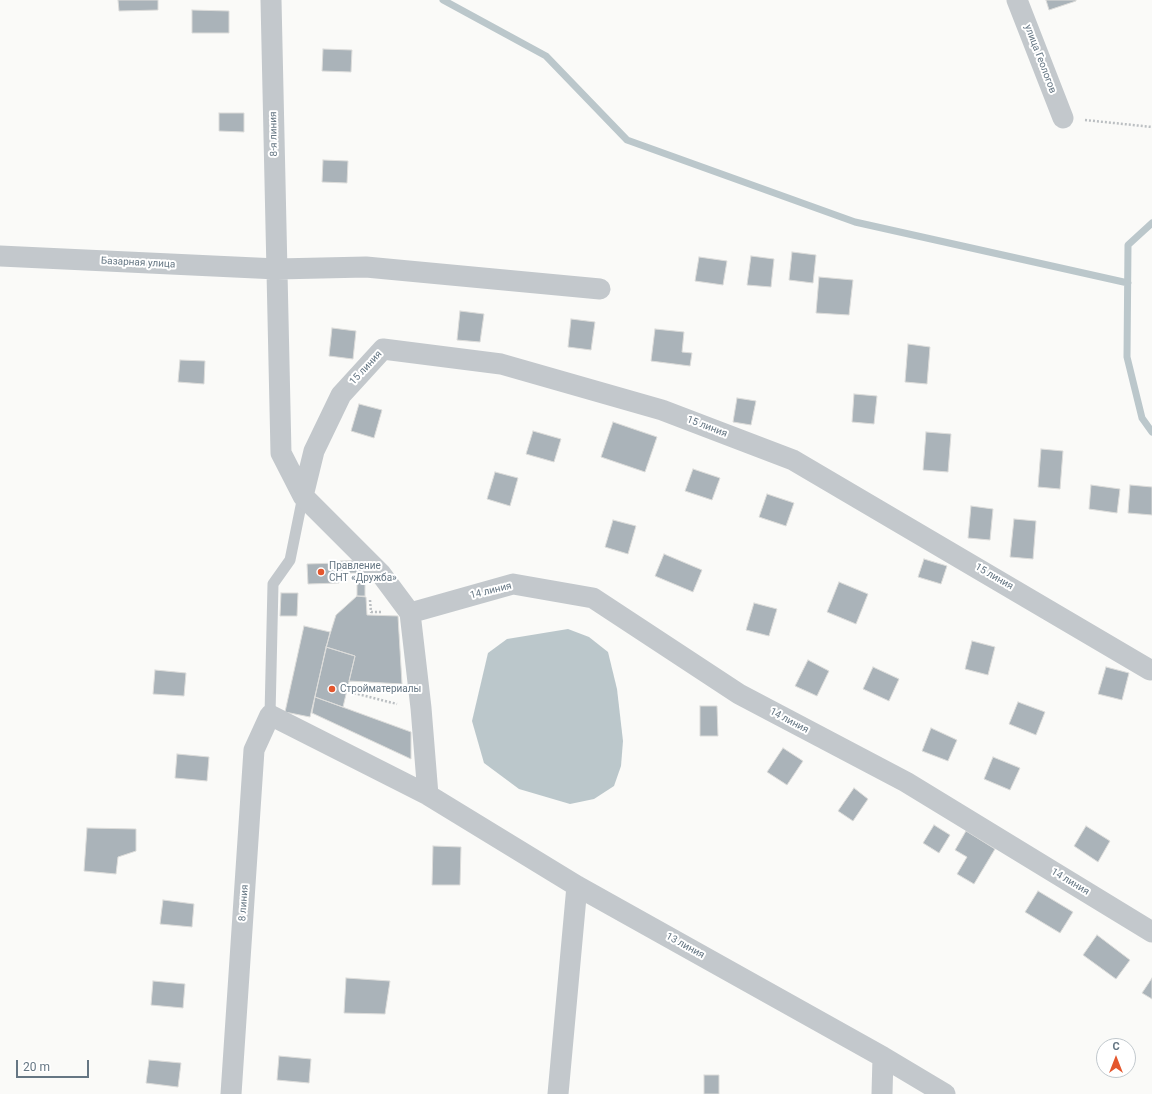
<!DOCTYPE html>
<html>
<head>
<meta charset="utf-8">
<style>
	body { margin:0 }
	#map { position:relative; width:1152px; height:1094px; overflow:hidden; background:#fafaf8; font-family:Roboto,sans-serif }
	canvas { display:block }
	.north { position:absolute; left:1096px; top:1038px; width:40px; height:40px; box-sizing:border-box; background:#fff; border:1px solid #c1c8cd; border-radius:50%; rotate:0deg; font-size:11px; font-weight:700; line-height:16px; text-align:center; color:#657683 }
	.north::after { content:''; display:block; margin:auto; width:14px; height:18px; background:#e4572e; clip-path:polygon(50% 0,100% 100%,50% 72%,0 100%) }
	.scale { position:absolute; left:16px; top:1060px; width:73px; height:18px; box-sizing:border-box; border:2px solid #657683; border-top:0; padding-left:5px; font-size:12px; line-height:14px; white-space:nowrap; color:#657683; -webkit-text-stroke:3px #fff; paint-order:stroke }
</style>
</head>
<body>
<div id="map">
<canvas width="1152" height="1094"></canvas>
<div class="north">С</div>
<div class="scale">20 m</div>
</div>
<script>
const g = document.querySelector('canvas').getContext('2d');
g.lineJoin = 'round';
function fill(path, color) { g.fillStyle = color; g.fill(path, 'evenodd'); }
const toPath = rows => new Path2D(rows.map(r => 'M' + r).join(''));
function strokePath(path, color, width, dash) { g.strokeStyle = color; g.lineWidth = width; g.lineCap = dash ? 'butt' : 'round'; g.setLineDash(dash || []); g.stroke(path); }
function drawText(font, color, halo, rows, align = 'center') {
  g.font = font + ' Roboto,sans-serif'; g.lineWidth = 4; g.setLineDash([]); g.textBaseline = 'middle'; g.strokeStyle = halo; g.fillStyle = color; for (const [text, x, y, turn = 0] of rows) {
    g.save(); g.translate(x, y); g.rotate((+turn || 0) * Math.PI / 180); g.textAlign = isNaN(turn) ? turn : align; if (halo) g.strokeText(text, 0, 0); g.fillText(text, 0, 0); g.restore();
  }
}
const water = toPath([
	[568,629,589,637,608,652,617,689,623,741,621,766,614,786,594,799,570,804,519,789,484,763,472,721,488,653,507,639]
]);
const stream = toPath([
	[443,0,546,56,627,140,855,222,1128,283],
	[1152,223,1128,245,1127,357,1142,418,1152,432]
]);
const building = toPath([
	[118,0,158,0,158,10,119,11,118,0],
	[1046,0,1076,0,1076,1,1049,10,1046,0],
	[192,10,229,11,229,33,192,33,192,10],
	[323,49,352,50,351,72,322,71,323,49],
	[219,113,244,113,244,132,219,131,219,113],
	[323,160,348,161,347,183,322,182,323,160],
	[792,252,816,255,813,283,789,280,792,252],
	[751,256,774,259,771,287,747,285,751,256],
	[699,257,727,261,723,285,695,281,699,257],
	[819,277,853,280,849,315,816,313,819,277],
	[460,311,484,314,480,342,457,340,460,311],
	[571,319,595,322,591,350,568,347,571,319],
	[332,328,356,331,353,359,329,356,332,328],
	[655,329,684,332,682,352,692,353,690,366,651,361,655,329],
	[908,344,930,347,927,384,905,382,908,344],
	[180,360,205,361,204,384,178,382,180,360],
	[854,394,877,396,874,424,852,422,854,394],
	[737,398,756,401,751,425,733,422,737,398],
	[359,404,382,410,374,438,351,431,359,404],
	[613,422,657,437,645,472,601,457,613,422],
	[533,431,561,439,554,462,526,454,533,431],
	[926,432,951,434,948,472,923,470,926,432],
	[1041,449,1063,451,1060,489,1038,487,1041,449],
	[693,469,720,478,712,500,685,491,693,469],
	[495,472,518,478,510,506,487,499,495,472],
	[1091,485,1120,489,1117,513,1089,509,1091,485],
	[1130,485,1152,487,1152,515,1128,513,1130,485],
	[767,494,794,503,786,526,759,517,767,494],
	[971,506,993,509,990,540,968,538,971,506],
	[1014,519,1036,521,1033,559,1010,557,1014,519],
	[613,520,636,526,628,554,605,547,613,520],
	[664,554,702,570,693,592,655,576,664,554],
	[924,559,947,566,941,584,918,577,924,559],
	[365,560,365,596,357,596,357,573,341,573,340,561,365,560],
	[338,563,339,583,308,584,307,564,338,563],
	[839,582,868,594,856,624,827,612,839,582],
	[281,593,298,593,297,616,280,616,281,593],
	[357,596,366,597,367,615,398,616,402,684,349,681,355,656,326,647,336,615,357,596],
	[754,603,777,609,769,636,746,630,754,603],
	[304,626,330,632,310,717,285,712,304,626],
	[972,641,995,647,988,675,965,669,972,641],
	[326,647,355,656,343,707,315,697,326,647],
	[808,660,829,671,817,696,795,686,808,660],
	[873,667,899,679,889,701,863,689,873,667],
	[1106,667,1129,673,1122,700,1098,694,1106,667],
	[155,670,186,673,184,696,153,694,155,670],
	[315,697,411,732,411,759,312,713,315,697],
	[1018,702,1045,712,1036,735,1009,724,1018,702],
	[700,706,717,706,718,736,700,736,700,706],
	[931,728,957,740,948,761,922,751,931,728],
	[783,748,803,761,787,785,767,772,783,748],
	[177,754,209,757,207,781,175,778,177,754],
	[993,757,1020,768,1010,790,984,779,993,757],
	[854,788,868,799,853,821,838,811,854,788],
	[934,825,950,835,939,853,923,843,934,825],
	[1086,826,1110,841,1098,862,1074,846,1086,826],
	[87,828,136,829,136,851,118,857,116,874,84,871,87,828],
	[966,831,995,849,974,884,957,874,967,857,955,850,966,831],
	[433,846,461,847,460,885,432,885,433,846],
	[1038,891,1073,912,1060,933,1025,912,1038,891],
	[163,900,194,904,192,927,160,924,163,900],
	[1097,935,1130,960,1116,979,1083,955,1097,935],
	[346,978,390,981,385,1014,344,1013,346,978],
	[1152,978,1152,999,1142,993,1152,978],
	[153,981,185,984,183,1008,151,1005,153,981],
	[279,1056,311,1059,309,1083,277,1080,279,1056],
	[149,1060,181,1063,178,1087,146,1083,149,1060],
	[704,1075,719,1075,719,1094,704,1094,704,1075]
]);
const path = toPath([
	[1085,120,1152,127],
	[370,600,371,612,381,612],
	[354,693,397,704]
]);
const service = toPath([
	[270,715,273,584,290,560,303,496]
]);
const minor = toPath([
	[271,0,281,453,303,496,381,574,410,613,421,708,428,795],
	[1017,0,1063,118],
	[0,256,277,269,366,267,600,289],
	[303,496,314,451,341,395,383,349,501,364,662,410,793,460,1150,670],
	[410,613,513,584,593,598,739,694,906,782,1152,932],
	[231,1094,254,750,270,715,428,795,577,886,883,1057,945,1094],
	[558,1094,577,886],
	[882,1094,883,1057]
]);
const markers = [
	[321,572,4,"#e4572e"],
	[332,689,4,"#e4572e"]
];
const streetNames = [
	["улица Геологов",1040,59,69],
	["8-я линия",274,134,-91],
	["Базарная улица",138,263,3],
	["15 линия",366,368,-47],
	["15 линия",707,427,21],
	["15 линия",994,577,30],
	["14 линия",491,591,-14],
	["14 линия",789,721,28],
	["14 линия",1070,882,31],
	["8 линия",244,903,-86],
	["13 линия",685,946,29]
];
const poiNames = [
	["Правление",329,566],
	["СНТ «Дружба»",329,578],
	["Стройматериалы",340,689]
];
fill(water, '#bbc7cb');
strokePath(stream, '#bbc7cb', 7);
fill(building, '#aab3b9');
strokePath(building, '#dcdcda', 1);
strokePath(path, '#bbbfc2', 2.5, [2, 2]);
strokePath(service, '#c3c8cc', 11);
strokePath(minor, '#c3c8cc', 21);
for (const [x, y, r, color] of markers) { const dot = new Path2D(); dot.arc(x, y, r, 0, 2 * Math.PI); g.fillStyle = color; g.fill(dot); strokePath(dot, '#fff', 1.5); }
drawText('10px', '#657683', '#fff', streetNames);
drawText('10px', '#657683', '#fff', poiNames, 'left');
</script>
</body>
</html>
